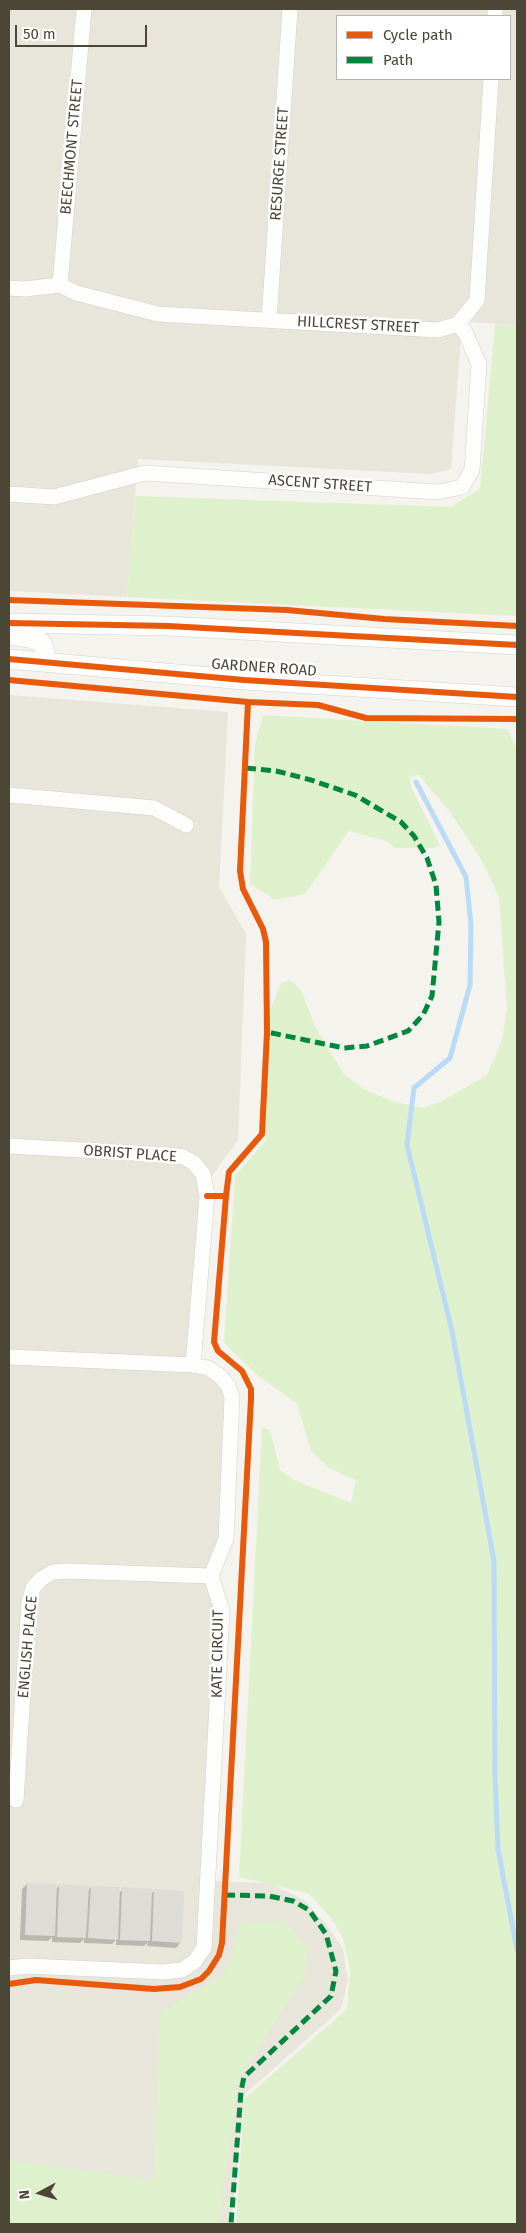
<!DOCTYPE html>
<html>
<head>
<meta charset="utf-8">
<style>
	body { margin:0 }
	#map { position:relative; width:526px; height:2233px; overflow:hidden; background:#f4f3ee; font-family:"Fira Sans",sans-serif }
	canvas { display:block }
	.frame { position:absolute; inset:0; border:10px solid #4c4637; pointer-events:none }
	.legend { position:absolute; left:336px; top:15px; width:175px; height:65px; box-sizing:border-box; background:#fff; border:1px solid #b7b5af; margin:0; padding:6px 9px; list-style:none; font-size:15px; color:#4c4637 }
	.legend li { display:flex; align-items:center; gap:10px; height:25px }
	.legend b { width:25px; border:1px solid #b7b5af }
	.north { position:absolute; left:15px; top:2168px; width:50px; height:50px; -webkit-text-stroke:4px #fff; paint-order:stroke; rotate:264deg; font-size:14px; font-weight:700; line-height:20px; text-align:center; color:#4c4637 }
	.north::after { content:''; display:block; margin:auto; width:18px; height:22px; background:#4c4637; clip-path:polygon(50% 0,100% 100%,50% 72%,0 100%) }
	.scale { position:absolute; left:15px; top:25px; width:132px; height:22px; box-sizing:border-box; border:2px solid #4c4637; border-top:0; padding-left:6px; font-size:15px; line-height:18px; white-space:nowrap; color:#4c4637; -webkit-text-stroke:4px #fff; paint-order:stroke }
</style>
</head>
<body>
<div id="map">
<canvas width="526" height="2233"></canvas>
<div class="frame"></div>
<ul class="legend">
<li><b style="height:6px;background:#e8590c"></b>Cycle path</li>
<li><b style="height:6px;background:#00873e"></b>Path</li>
</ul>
<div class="north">N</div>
<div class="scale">50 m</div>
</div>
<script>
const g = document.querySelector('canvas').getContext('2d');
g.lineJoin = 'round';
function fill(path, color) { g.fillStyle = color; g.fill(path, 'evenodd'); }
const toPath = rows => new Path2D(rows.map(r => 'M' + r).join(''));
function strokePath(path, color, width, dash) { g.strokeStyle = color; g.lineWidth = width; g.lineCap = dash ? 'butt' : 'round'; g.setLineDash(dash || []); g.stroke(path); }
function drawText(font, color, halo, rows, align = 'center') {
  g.font = font + ' "Fira Sans",sans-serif'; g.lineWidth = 5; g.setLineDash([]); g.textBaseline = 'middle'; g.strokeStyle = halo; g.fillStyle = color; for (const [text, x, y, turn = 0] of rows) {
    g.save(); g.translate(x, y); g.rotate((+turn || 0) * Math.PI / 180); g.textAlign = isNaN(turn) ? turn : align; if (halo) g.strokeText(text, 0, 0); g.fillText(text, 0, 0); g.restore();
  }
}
const residential = toPath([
	[9,9,517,9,517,326,462,321,451,469,431,474,138,459,127,597,9,591],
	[337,16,510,16,510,79,337,79],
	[9,695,228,712,219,887,246,934,238,1140,203,1188,189,1368,218,1378,227,1398,223,1539,208,1577,219,1611,205,1881,269,1883,304,1900,327,1925,343,1949,348,1980,341,2009,245,2094,231,2224,9,2224]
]);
const green = toPath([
	[495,324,517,326,517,616,127,597,135,496,450,507,480,489],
	[263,715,507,729,517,749,517,2224,236,2224,244,2099,347,2009,350,1970,343,1938,331,1918,309,1894,239,1877,262,1427,270,1430,280,1470,294,1480,351,1503,356,1480,329,1468,311,1451,297,1404,256,1374,224,1343,235,1176,266,1140,267,1018,281,983,290,980,301,990,315,1026,343,1073,365,1090,395,1102,424,1108,442,1101,487,1075,502,1040,507,1009,499,897,481,859,450,812,419,775,409,777,411,787,440,845,434,848,395,848,386,841,349,831,305,894,275,900,250,884,255,744],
	[286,1921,308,1949,305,1974,239,2079,218,2224,9,2224,9,2160,154,2180,160,2014,225,1973,241,1923]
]);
const shadow = toPath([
	[27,1884,55,1890,59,1886,87,1891,91,1887,119,1893,123,1889,151,1894,155,1890,181,1942,176,1948,147,1946,148,1942,144,1946,116,1945,116,1940,112,1944,84,1943,84,1939,80,1943,52,1942,52,1937,48,1941,20,1940,22,1889]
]);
const stream = toPath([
	[416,782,466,877,471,925,470,985,450,1058,414,1088,407,1145,452,1331,494,1561,495,1777,498,1849,517,1950]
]);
const building = toPath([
	[27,1883,57,1884,55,1936,25,1935],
	[59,1884,89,1886,86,1938,57,1937],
	[91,1886,120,1887,118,1940,88,1938],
	[122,1887,152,1889,150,1941,120,1940],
	[154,1889,184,1891,182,1943,152,1941]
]);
const minor = toPath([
	[495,16,495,9],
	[60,285,84,9],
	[9,288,25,289,60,285,76,293,158,314,438,330,458,324,477,300,491,79],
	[269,320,290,9],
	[9,494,54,497,145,473,438,492,462,487,472,470,479,364,465,332,458,324],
	[9,795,154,808,186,825],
	[9,1146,170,1155,183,1157,194,1163,203,1174,207,1196,193,1365],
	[9,1357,193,1365,208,1368,220,1376,228,1385,232,1397,226,1539,211,1576,222,1610,204,1948,194,1962,182,1970,163,1972,28,1966,9,1968],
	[16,1800,29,1602,33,1588,41,1579,53,1572,67,1571,211,1576]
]);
const tertiary = toPath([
	[9,623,168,626,517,645],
	[9,635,33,639,42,643,45,651,44,661],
	[9,659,244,680,517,697]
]);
const quiet = toPath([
	[246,768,276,771,311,780,355,795,401,822,414,836,427,858,436,885,439,922,432,996,423,1015,408,1031,367,1046,344,1048,267,1032],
	[225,1895,269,1896,293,1901,309,1910,326,1934,336,1971,331,1996,244,2077,241,2091,231,2224]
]);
const cycleway = toPath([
	[9,600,287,610,384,619,517,626],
	[9,623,168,626,517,645],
	[9,659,244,680,517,697],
	[9,680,248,702,318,705,366,718,517,719],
	[207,1196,226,1196,229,1172,262,1134,267,1032,266,942,263,929,243,889,240,871,248,702],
	[9,1984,36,1980,154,1989,180,1987,201,1979,209,1971,219,1955,222,1943,251,1399,251,1389,242,1371,218,1351,214,1342,226,1196]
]);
const streetNames = [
	["BEECHMONT STREET",72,147,-85],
	["RESURGE STREET",280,164,-86],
	["HILLCREST STREET",358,325,3],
	["ASCENT STREET",320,484,4],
	["GARDNER ROAD",264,668,4],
	["OBRIST PLACE",130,1154,4],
	["ENGLISH PLACE",28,1647,-85],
	["KATE CIRCUIT",218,1654,-89]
];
fill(residential, '#e8e5db');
fill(green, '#dff1cc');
fill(shadow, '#0003');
strokePath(stream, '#bbdaf5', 5);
fill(building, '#dedcd6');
strokePath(minor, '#d2d1cb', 16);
strokePath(tertiary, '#d2d1cb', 20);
strokePath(minor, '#fdfdfc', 15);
strokePath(tertiary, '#fdfdfc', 19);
strokePath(quiet, '#00873e', 5, [10, 5]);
strokePath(cycleway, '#e8590c', 6);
drawText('15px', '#4c4637', '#fff', streetNames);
</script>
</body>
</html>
